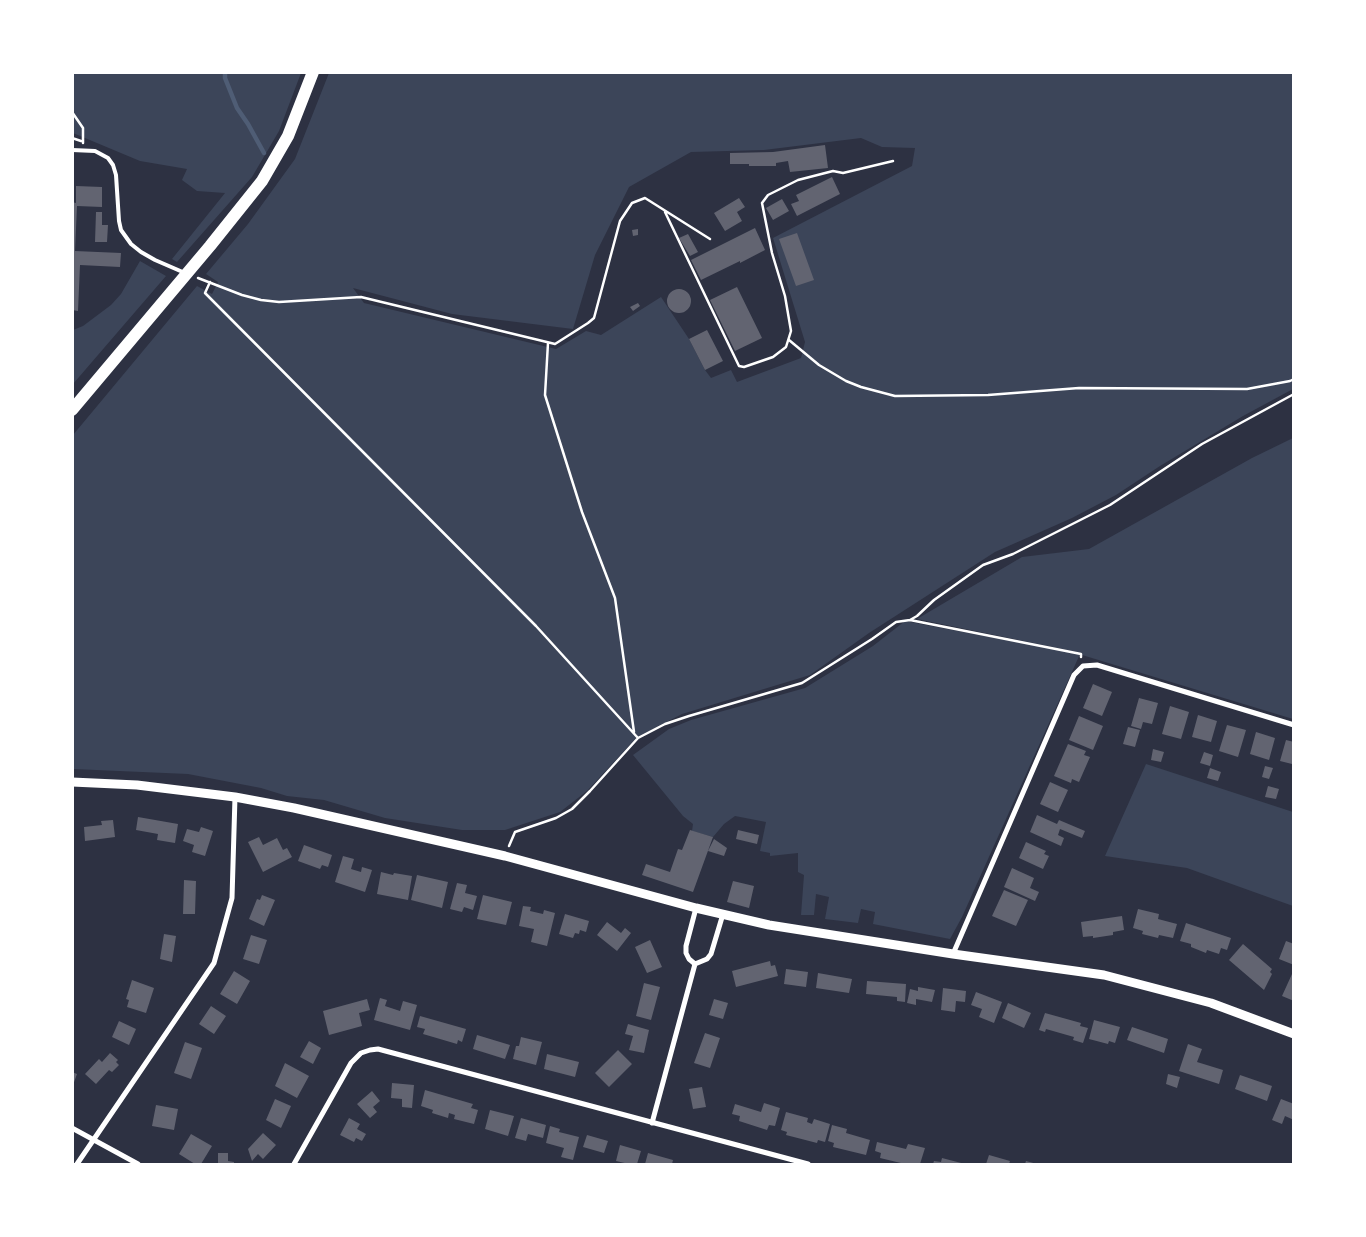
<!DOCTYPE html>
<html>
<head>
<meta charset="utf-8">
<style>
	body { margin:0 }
	#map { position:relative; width:1366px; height:1237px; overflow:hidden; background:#2d3142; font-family:Georgia,serif }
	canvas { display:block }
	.frame { position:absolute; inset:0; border:74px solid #fff; pointer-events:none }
</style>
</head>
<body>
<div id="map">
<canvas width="1366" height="1237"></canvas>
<div class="frame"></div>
</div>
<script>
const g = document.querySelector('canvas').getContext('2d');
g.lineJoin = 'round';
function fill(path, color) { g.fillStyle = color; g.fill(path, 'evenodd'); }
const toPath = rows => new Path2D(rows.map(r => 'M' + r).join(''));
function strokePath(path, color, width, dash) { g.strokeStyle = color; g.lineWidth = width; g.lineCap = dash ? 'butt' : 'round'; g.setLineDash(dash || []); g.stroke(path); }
const green = toPath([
	[72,73,301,73,279,131,252,177,177,262,172,259,225,193,197,191,182,180,187,169,140,161,73,133],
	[329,73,1293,73,1293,389,1243,416,1160,466,1116,495,1072,518,995,552,869,633,810,675,682,714,637,737,587,791,560,812,505,830,462,830,385,818,324,800,287,796,261,788,188,774,73,769,73,435,197,286,212,294,218,282,206,274,248,224,295,159],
	[861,138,882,147,915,148,912,166,773,238,805,342,801,358,737,382,731,370,711,378,705,370,689,339,661,297,601,335,586,331,556,349,364,303,353,288,452,314,573,329,595,255,629,187,691,152,764,150],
	[140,261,166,276,73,384,73,330,83,326,111,305,121,294],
	[1293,438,1293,719,1082,655,1082,653,917,619,1022,557,1089,549,1252,458],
	[905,621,1080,654,962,917,950,939,873,924,875,912,861,909,858,923,825,919,829,897,816,894,814,915,801,915,804,875,798,872,798,853,770,856,770,853,760,851,766,822,735,816,724,824,713,837,692,831,693,824,683,816,633,755,669,729,691,720,805,688,873,646],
	[1146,764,1293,812,1293,906,1187,868,1105,856]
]);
const stream = toPath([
	[225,72,225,78,237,108,248,124,264,153]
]);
const building = toPath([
	[825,145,828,168,790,172,788,161,776,163,776,166,749,166,749,164,730,164,730,153,773,152],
	[832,177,840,194,797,216,791,204,799,201,796,195],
	[76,186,102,187,102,207,77,206,75,251,121,253,120,267,80,265,78,311,72,310,72,202,76,203],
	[739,198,745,207,737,212,742,221,725,231,714,213],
	[782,199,789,211,773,220,766,208],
	[96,212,102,212,102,225,108,225,107,242,95,242],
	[755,228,765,250,740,263,740,261,701,280,691,260],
	[638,229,638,235,633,236,632,230],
	[797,233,814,280,796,286,779,239],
	[688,234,698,252,690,256,679,238],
	[737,287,762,338,735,351,710,300],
	'667 301a12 12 0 1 1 24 0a12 12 0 1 1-24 0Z',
	[638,303,640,306,633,311,630,307],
	[707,330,723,361,705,370,689,339],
	[1093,684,1112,692,1102,716,1083,708],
	[1139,698,1158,703,1152,724,1143,722,1141,729,1131,726],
	[1170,706,1189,712,1181,739,1162,734],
	[1198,715,1217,721,1211,742,1192,737],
	[1079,716,1103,726,1093,750,1069,740],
	[1227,725,1246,730,1238,757,1219,751],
	[1128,727,1140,730,1135,747,1123,744],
	[1256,732,1275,738,1269,760,1250,754],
	[1286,740,1294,742,1294,761,1292,764,1280,761],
	[1068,744,1086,751,1084,755,1090,757,1079,782,1072,779,1071,783,1054,776],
	[1153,749,1164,752,1161,762,1151,760],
	[1204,752,1213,755,1210,766,1200,763],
	[1265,766,1273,768,1269,779,1262,777],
	[1210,768,1221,772,1218,781,1207,778],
	[1050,782,1068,790,1058,812,1040,804],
	[1268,786,1279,789,1276,799,1265,797],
	[1037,815,1057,824,1059,820,1085,831,1082,838,1060,829,1058,835,1064,838,1061,846,1030,832],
	[138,817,178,824,175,843,157,840,158,834,136,830],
	[113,820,115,837,85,841,84,827,102,825,101,821],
	[201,827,213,831,205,856,192,852,194,845,183,841,187,829,199,832],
	[690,830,713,837,693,892,642,875,646,864,670,872,678,849,682,850],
	[738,830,759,835,757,844,736,839],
	[259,837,263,845,277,838,283,850,287,848,292,857,263,872,248,842],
	[714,839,727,848,724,856,708,851],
	[1026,842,1046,851,1044,854,1049,856,1043,869,1019,858],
	[304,845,332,855,328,867,322,865,320,869,298,861],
	[343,856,354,859,351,869,361,872,362,867,372,870,365,892,335,882],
	[1012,868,1034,878,1030,888,1039,892,1035,901,1004,887],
	[381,872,393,875,394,873,412,876,408,900,377,894],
	[417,875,448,882,442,908,411,900],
	[184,880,196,881,195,914,183,914],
	[733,881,754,886,749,908,727,902],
	[457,883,467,885,465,893,477,896,473,910,464,907,462,912,450,909],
	[1004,890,1028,900,1016,926,992,916],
	[262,895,275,900,264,926,249,919,257,899,260,900],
	[483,895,512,902,506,925,477,919],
	[523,906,531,907,530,911,543,914,544,910,555,913,547,946,531,942,534,929,519,926],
	[1138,909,1159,914,1158,919,1177,924,1173,938,1159,935,1158,938,1142,934,1143,931,1133,928],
	[565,914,589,921,586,932,580,930,579,934,575,933,573,938,559,934],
	[1122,916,1124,930,1113,932,1113,935,1093,938,1093,936,1083,937,1081,922],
	[607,922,621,933,625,928,631,933,617,951,597,935],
	[1186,923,1231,938,1227,950,1221,948,1219,954,1207,950,1206,953,1191,947,1191,944,1180,941],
	[164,934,176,936,172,962,160,959],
	[251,935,267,940,259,964,243,959],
	[650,940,662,967,647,973,635,947],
	[1286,941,1294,944,1294,965,1279,959],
	[1243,944,1272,969,1270,972,1272,974,1264,990,1229,960],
	[770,961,771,966,775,965,778,976,736,987,732,971],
	[786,969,808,972,806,987,784,984],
	[234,971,250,981,237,1004,220,994],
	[818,973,852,979,849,993,816,988],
	[1292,974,1294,974,1294,1001,1282,996],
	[132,980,154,988,146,1013,127,1007,129,1000,126,999],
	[867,981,906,984,905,1002,897,1001,897,997,866,994],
	[644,983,660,987,651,1020,636,1016],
	[918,987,935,990,932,1002,916,999,916,1005,907,1003,910,989,918,991],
	[943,988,966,991,965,1002,956,1001,955,1012,941,1010],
	[976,992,1002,1002,994,1023,979,1017,982,1009,971,1005],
	[380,998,387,1000,385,1006,400,1011,403,1001,417,1005,410,1030,374,1020],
	[367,999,370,1010,359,1013,362,1026,329,1035,323,1011],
	[714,999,728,1003,723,1019,709,1015],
	[1008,1003,1031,1013,1024,1028,1002,1018],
	[211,1006,226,1016,214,1034,199,1024],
	[1045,1013,1081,1023,1080,1026,1088,1028,1083,1043,1073,1040,1074,1037,1046,1029,1045,1032,1039,1030],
	[420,1016,466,1029,462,1042,458,1040,457,1044,423,1034,425,1029,417,1027],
	[1094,1020,1120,1027,1115,1043,1109,1041,1108,1044,1089,1039],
	[119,1021,136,1029,129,1045,112,1037],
	[628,1024,649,1030,644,1053,629,1050,633,1036,625,1034],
	[1132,1027,1168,1039,1164,1053,1127,1040],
	[705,1033,720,1038,710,1068,694,1063],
	[477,1035,510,1045,505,1059,473,1049],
	[521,1037,542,1042,536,1065,513,1059,516,1046,519,1046],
	[309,1041,321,1048,313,1064,300,1057],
	[185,1042,202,1048,191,1079,174,1073],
	[1188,1044,1202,1049,1197,1062,1223,1070,1219,1084,1179,1071],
	[618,1050,632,1064,609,1087,595,1073],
	[110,1053,118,1060,116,1062,119,1065,112,1072,109,1070,96,1084,85,1074,99,1059,102,1062],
	[547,1054,579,1062,575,1077,544,1069],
	[285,1063,309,1076,297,1098,275,1086],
	[72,1072,77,1074,73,1085,72,1085],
	[1168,1074,1180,1077,1177,1088,1166,1084],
	[1240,1075,1272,1086,1267,1101,1235,1089],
	[392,1083,414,1085,412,1108,402,1107,402,1099,391,1098],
	[702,1087,706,1107,693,1109,689,1089],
	[425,1090,473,1104,471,1108,478,1110,474,1124,454,1119,455,1115,449,1113,448,1118,432,1113,433,1110,421,1106],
	[372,1091,380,1101,373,1107,377,1112,370,1118,357,1104],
	[275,1099,291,1106,281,1128,266,1120],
	[1281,1099,1294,1104,1294,1120,1285,1116,1282,1124,1272,1120],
	[764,1103,780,1108,775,1126,769,1125,767,1130,739,1121,740,1116,732,1114,735,1104,761,1112],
	[156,1105,178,1109,174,1130,152,1126],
	[490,1110,514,1116,508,1136,485,1129],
	[786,1112,808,1118,807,1122,812,1124,814,1119,830,1124,825,1142,818,1140,817,1143,786,1135,787,1132,781,1130],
	[349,1118,360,1124,357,1129,366,1134,362,1141,356,1138,354,1142,340,1135],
	[521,1118,546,1125,543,1138,528,1134,526,1141,515,1138],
	[832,1125,847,1129,846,1133,870,1140,866,1155,833,1147,834,1143,828,1141],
	[550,1126,560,1129,559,1132,579,1137,573,1160,561,1157,564,1148,546,1143],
	[263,1133,276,1145,263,1159,258,1154,252,1161,248,1149],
	[191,1134,212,1146,201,1164,195,1164,179,1154],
	[587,1135,608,1141,604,1153,583,1147],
	[877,1142,906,1149,908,1144,925,1148,920,1164,905,1164,880,1158,881,1153,875,1151],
	[620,1145,641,1151,637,1164,629,1164,616,1161],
	[218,1153,228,1153,228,1161,234,1162,234,1164,218,1164],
	[648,1153,673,1160,672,1164,645,1164],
	[989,1155,1010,1161,1009,1164,986,1164],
	[942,1158,965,1164,933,1164,934,1161,941,1162],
	[1026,1161,1037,1164,1025,1164]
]);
const path = toPath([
	[72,112,83,128,83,143],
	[72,138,81,141],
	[665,212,739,366,744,367,773,357,786,347,791,331,785,296,772,253,762,203,768,195,798,180,833,171,843,173,893,161],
	[198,278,242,295,261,300,279,302,361,297,555,344,588,323,594,318,620,221,632,203,645,198,710,239],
	[210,282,205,293,536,626,638,738],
	[789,340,819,365,846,381,861,387,895,396,988,395,1079,388,1247,389,1290,381,1294,379],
	[548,343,545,395,582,512,615,598,634,732],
	[910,620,1081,654,1081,657],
	[509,846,515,832,556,818,572,809,590,791,638,738,665,724,689,716,802,683,872,639,896,622,910,620,917,616,934,600,983,565,1013,554,1110,505,1202,444,1294,394]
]);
const service = toPath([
	[72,150,95,151,108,158,113,165,116,175,119,221,121,230,131,244,141,252,155,260,185,273]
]);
const minor = toPath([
	[696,908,686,946,686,953,689,959,695,964,707,959,711,954,723,914],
	[953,954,1074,675,1083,666,1097,665,1294,725],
	[652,1123,695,964],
	[72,1128,138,1164],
	[77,1164,214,963,232,898,235,797],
	[294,1164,351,1063,361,1053,370,1050,378,1049,808,1164]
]);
const tertiary = toPath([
	[72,782,137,785,235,797,294,808,505,856,696,908,769,925,953,954,1104,975,1211,1003,1294,1034]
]);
const primary = toPath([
	[72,410,210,246,262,181,288,136,313,72]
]);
fill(green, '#3c4559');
strokePath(stream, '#4f5d75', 4.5);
fill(building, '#626471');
strokePath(path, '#fff', 2.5);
strokePath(service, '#fff', 4);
strokePath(minor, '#fff', 5);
strokePath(tertiary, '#fff', 9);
strokePath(primary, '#fff', 12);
</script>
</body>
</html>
